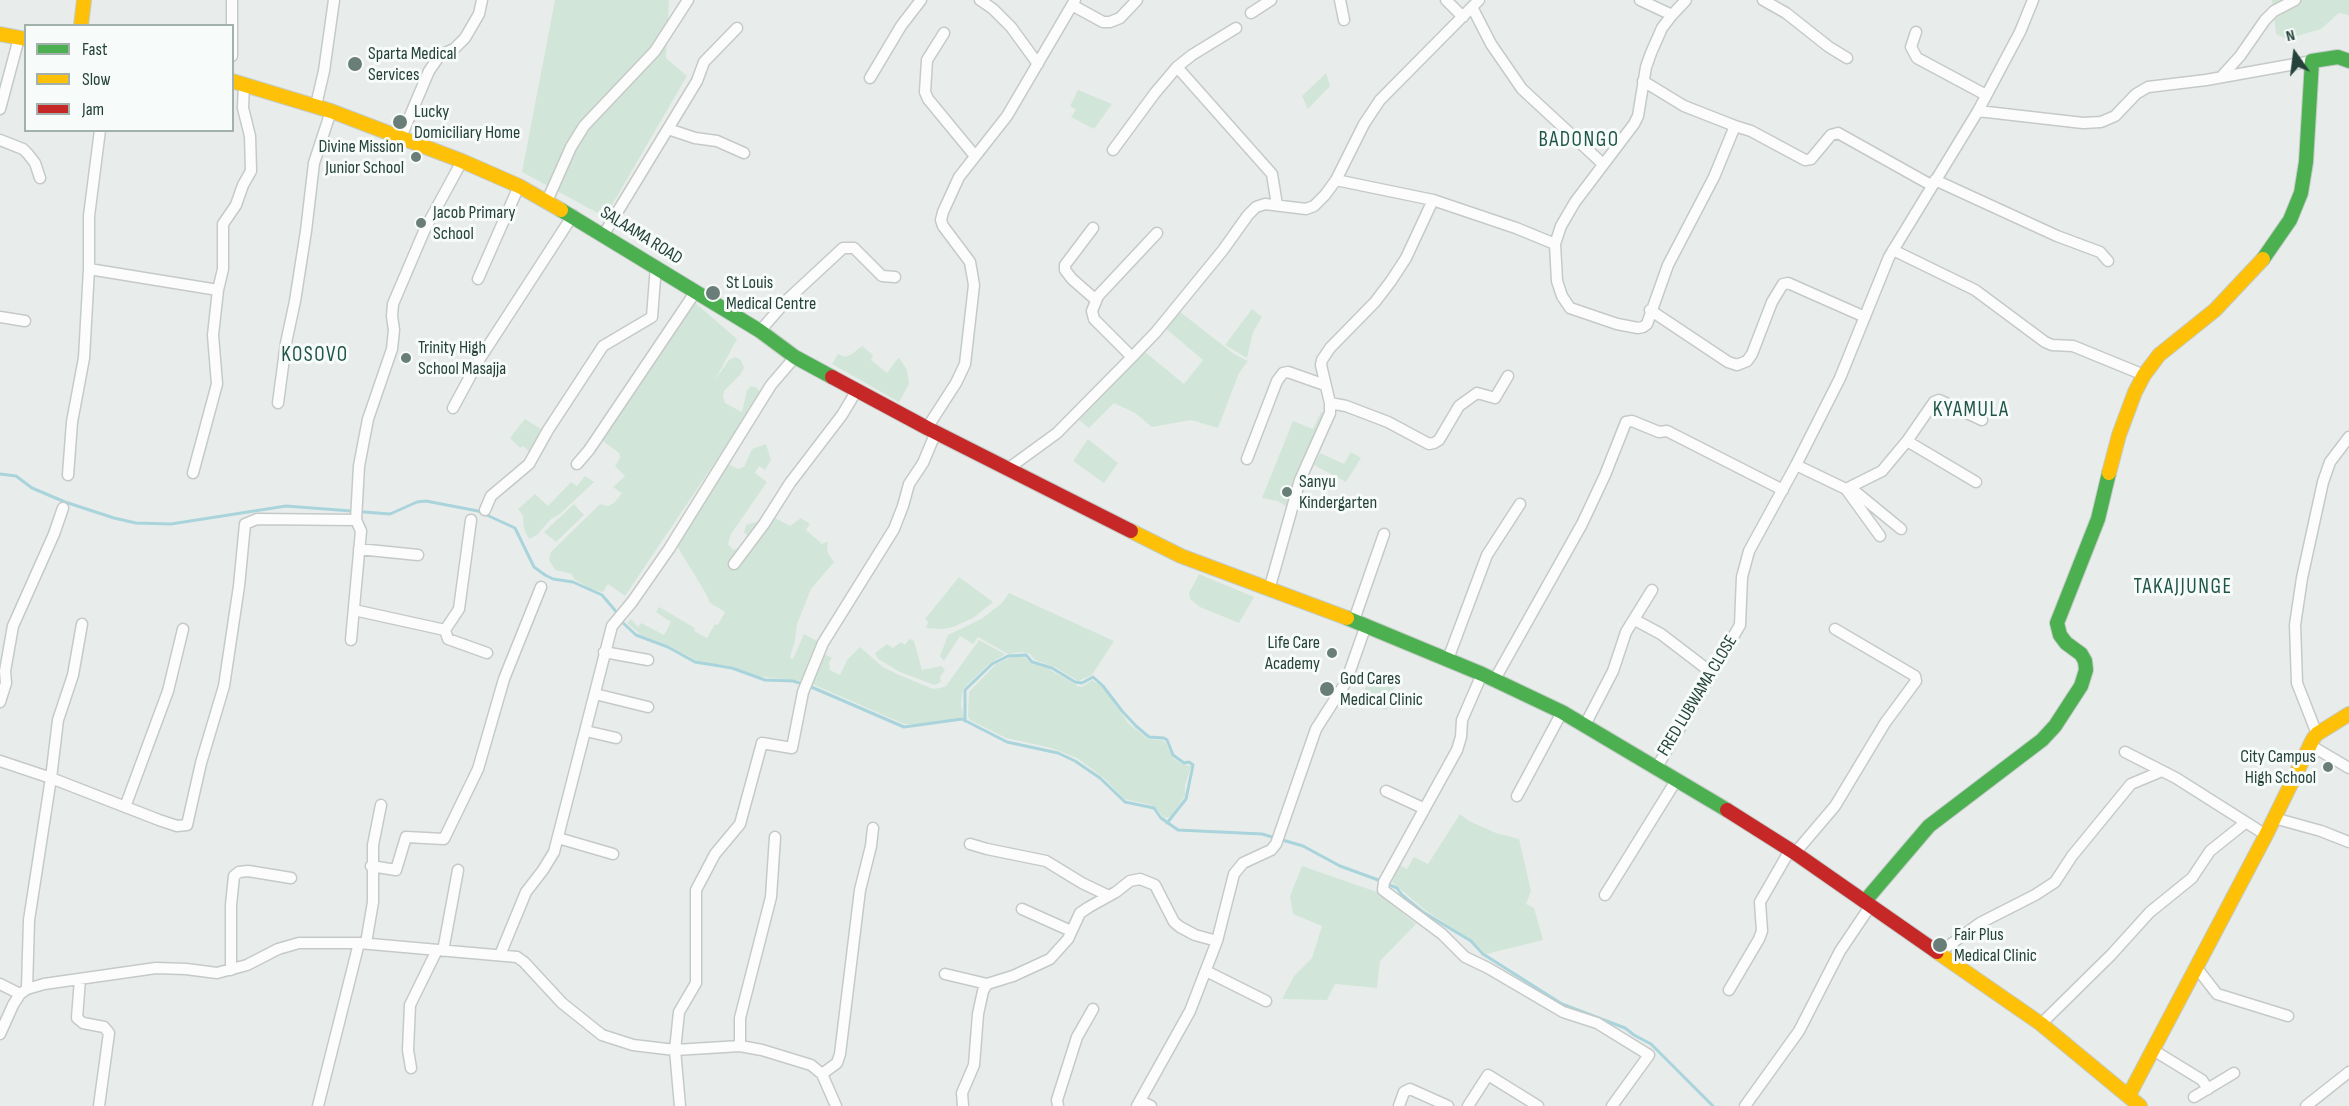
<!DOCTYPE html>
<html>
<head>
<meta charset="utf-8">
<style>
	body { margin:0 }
	#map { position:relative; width:2349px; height:1106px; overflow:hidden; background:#e8edeb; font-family:"Sofia Sans Condensed",sans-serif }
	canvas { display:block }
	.legend { position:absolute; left:24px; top:24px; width:210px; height:108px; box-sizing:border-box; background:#f7fbf9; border:2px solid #a3b1ad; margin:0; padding:8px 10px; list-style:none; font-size:18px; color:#24423a }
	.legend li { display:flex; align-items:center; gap:12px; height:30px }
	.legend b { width:30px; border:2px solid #a3b1ad }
	.north { position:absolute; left:2265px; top:24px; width:60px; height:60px; -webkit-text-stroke:4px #f7fbf9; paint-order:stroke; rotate:346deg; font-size:16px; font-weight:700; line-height:24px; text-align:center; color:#24423a }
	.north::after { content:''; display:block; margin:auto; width:21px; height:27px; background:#24423a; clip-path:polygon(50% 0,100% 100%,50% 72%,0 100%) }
</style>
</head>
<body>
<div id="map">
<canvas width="2349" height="1106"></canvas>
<ul class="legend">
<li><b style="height:8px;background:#4caf50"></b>Fast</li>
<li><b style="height:8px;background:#ffc107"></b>Slow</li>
<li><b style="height:8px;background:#c62828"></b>Jam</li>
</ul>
<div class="north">N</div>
</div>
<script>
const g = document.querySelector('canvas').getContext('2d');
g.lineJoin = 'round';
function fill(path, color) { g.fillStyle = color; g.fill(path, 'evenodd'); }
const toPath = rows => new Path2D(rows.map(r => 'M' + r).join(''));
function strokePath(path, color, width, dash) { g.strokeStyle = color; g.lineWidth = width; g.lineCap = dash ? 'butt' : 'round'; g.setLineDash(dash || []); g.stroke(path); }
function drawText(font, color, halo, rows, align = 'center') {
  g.font = font + ' "Sofia Sans Condensed",sans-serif'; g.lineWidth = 6; g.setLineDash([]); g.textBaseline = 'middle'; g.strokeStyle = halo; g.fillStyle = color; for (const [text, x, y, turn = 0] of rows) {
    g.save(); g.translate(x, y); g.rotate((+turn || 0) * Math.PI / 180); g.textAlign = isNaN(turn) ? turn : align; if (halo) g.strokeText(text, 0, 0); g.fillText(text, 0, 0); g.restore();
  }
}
const green = toPath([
	[555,0,669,0,666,58,687,76,605,217,522,172],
	[2272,0,2349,0,2349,15,2339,13,2321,29,2287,39,2276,34],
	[1326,73,1330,86,1308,109,1302,96],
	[1078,90,1112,104,1094,129,1071,117,1076,110,1070,106],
	[693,301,737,339,715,380,729,360,735,357,741,360,744,368,740,375,724,391,723,397,725,403,742,412,747,390,751,386,757,388,760,392,757,400,625,596,608,584,603,592,591,589,574,579,572,574,555,570,549,560,551,552,600,504,608,506,614,503,623,492,621,493,613,487,625,476,615,466,620,458,619,453,600,439],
	[1252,309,1262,317,1253,332,1247,358,1225,345],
	[1179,311,1234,354,1248,361,1239,373,1218,428,1191,420,1152,427,1135,413,1114,403,1089,428,1079,420,1145,352,1184,384,1203,360,1165,328],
	[862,346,873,355,871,360,887,373,898,358,900,359,907,370,909,384,899,402,832,364,838,354,845,357,852,354],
	[1321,412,1329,412,1298,470,1286,506,1277,501,1262,498,1293,421,1313,429],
	[525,419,546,432,535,456,523,446,520,448,510,438],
	[1088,439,1118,463,1104,483,1073,461],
	[766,444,771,460,765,470,759,466,755,473,767,482,731,534,728,544,733,550,742,546,749,537,744,532,746,525,759,521,764,512,790,526,801,518,810,524,806,530,822,544,828,541,827,551,834,562,811,589,797,624,795,641,790,657,792,659,794,657,804,634,819,642,803,681,754,676,732,666,701,663,668,645,641,635,627,623,631,619,638,627,641,623,664,635,671,622,656,612,659,607,695,628,694,631,707,638,715,624,718,625,725,612,710,603,705,592,677,546,728,464,738,469,744,467,752,449],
	[1351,452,1361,458,1346,482,1314,465,1320,453,1344,464],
	[585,476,594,482,560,514,550,520,537,535,529,539,524,529,523,516,518,509,535,494,548,506,571,482,577,486],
	[574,504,584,515,556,542,544,532],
	[1199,574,1254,597,1239,623,1200,607,1190,599,1189,593],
	[959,577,993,602,973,618,953,627,943,629,926,628,928,622,925,619],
	[1009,593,1114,641,1092,675,1078,681,1055,667,1035,660,1030,654,1022,652,1008,654,978,637,973,644,960,636,944,661,940,656,948,635,981,619,1001,604],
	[909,639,914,641,922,670,941,666,945,670,940,677,941,682,937,684,934,685,900,672,878,659,875,653,887,644,893,648,901,642,905,645],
	[979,640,1005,654,989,664,963,689,961,705,964,717,928,724,904,724,810,683,824,654,832,658,829,663,830,670,840,675,847,660,860,647,883,667,897,674,933,689,940,688,946,686],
	[1016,655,1023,656,1032,664,1047,668,1078,686,1082,687,1092,680,1095,682,1102,686,1128,723,1148,739,1162,740,1166,743,1173,758,1182,764,1191,766,1185,786,1185,796,1170,817,1164,818,1157,809,1151,805,1124,799,1105,779,1077,758,1051,748,1006,738,970,720,968,716,969,692,996,664],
	[1371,673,1396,682,1387,710,1360,702],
	[1460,814,1469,821,1496,833,1519,839,1531,891,1526,904,1534,908,1543,940,1486,954,1474,942,1425,910,1392,882,1400,865,1407,869,1414,857,1428,864],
	[1302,866,1377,892,1416,924,1380,961,1377,988,1335,984,1327,1000,1282,999,1294,976,1312,958,1322,926,1293,914,1290,896]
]);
const stream = toPath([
	[0,474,16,476,32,488,65,502,114,518,136,523,171,524,286,506,390,514,417,502,426,501,478,511,515,528,534,567,545,575,553,579,573,582,602,595,619,615],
	[621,621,636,635,668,647,695,662,732,668,765,680,793,681,803,684],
	[809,686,904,727,962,719,1007,742,1058,753,1075,761,1100,778,1125,802,1154,808,1161,818,1178,830,1262,834,1303,846,1340,866,1381,881],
	[965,721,965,690,992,664,1008,656,1026,655,1032,662,1052,668,1075,682,1082,683,1093,677,1103,686,1122,711,1136,726,1149,737,1164,738,1167,740,1173,755,1184,763,1189,762,1193,765,1186,799,1167,823],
	[1387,884,1397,888,1402,895,1423,912,1471,941,1483,954,1562,1004,1625,1028,1634,1035,1651,1044,1713,1106]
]);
const street = toPath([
	[232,0,232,56],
	[980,0,993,9,1011,27,1038,64],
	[1340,0,1344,20],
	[1446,0,1463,17],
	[1640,0,1672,15],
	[1763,0,1786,13,1829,47,1847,58],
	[1072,5,1103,22,1110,22,1120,18,1137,0],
	[1472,7,1491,44,1522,89,1603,164],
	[1251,13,1271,0],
	[1916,32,1911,47,1917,58,1986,95],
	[944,33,927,60,925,92,928,99,975,156],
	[1177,67,1272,174,1277,205],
	[2221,77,2240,56,2265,20,2274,11,2295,0],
	[870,78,901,26,921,0],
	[316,105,324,71,334,0],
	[0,109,19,38],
	[1978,111,2083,123,2101,122,2115,116,2136,94,2148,87,2206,80,2312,61],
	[1735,126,1751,131,1805,160,1811,159,1831,135,1838,133,1931,185],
	[668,129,695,138,717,141,744,153],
	[401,137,429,71,440,55,454,49,465,38,479,14,482,0],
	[0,140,23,149,28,154,35,163,40,178],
	[1113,150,1155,93,1177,67,1192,55,1236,28],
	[1336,180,1433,200,1516,228,1555,244,1561,226,1575,202,1634,124,1638,116,1646,67,1651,53,1662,28,1672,15,1686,0],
	[1935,180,2057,236,2100,252,2108,261],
	[547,201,571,147,584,126,655,51,688,0],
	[1093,228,1065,265,1065,270,1072,279,1096,300],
	[604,234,697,81,704,62,737,28],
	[1555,244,1557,281,1562,296,1570,308,1617,324,1638,328,1643,327,1647,324,1668,265,1714,177,1735,126,1684,106,1643,81],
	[1893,250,1975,290,2045,342,2052,345,2073,346,2144,375],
	[89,269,218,290],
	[478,279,519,186],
	[1650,310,1728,362,1737,365,1747,361,1752,354,1772,302,1783,284,1788,283,1865,317],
	[0,317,25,321],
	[760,331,787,300,843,248,854,248,882,276,895,277],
	[1132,357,1094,319,1092,311,1098,296,1157,233],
	[278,403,286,343,295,301,306,231,314,163,331,111],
	[1330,403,1346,406,1388,422,1429,444,1434,443,1439,440,1459,406,1477,393,1495,398,1508,376],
	[453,408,479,360,573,215],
	[927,428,956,383,965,364,974,285,970,262,943,226,941,220,943,212,959,177,1007,116,1075,0],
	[1907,441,1934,402,1939,400,1982,420],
	[1247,459,1277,381,1283,373,1288,372,1325,385],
	[577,464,589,450,696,291],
	[1796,465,1846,489,1880,536],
	[1009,468,1057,433,1132,357,1156,332,1223,250,1248,215,1256,207,1265,204,1306,209,1314,206,1325,195,1336,180,1364,124,1380,100,1479,0],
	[193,473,217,384,213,335,218,290,223,269,223,224,236,205,243,185,251,171,250,136,243,108,244,84],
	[68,475,72,422,84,358,89,269,89,216,100,130],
	[1851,488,1901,529],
	[1846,489,1882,471,1907,441,1976,482],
	[485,510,491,496,529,464,548,430,603,346,652,317,656,266],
	[471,520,459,609,445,630,448,639,487,653],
	[359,549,418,555],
	[734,564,764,524,790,483,842,415,857,390],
	[1269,590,1300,480,1330,413,1330,403,1321,365,1322,360,1330,348,1375,302,1391,281,1406,258,1433,200],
	[354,610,445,630],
	[1354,620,1384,534],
	[1635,620,1661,634,1712,673],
	[351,640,361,531,356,520,359,466,368,419,392,349,394,330,392,316,393,304,425,229,462,161],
	[604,652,648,660],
	[1448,659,1487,555,1520,504],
	[1482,674,1462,720,1461,737,1457,750,1384,882,1383,890,1442,934,1465,957,1488,968,1563,1012,1597,1023,1649,1055,1612,1106],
	[1495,679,1582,524,1605,475,1626,422,1632,421,1659,432,1667,431,1783,490],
	[595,694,648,707],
	[0,702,6,683,5,671,13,626,54,534,63,508],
	[1585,725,1613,671,1626,632,1652,590],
	[586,731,616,738],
	[2317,734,2297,683,2295,625,2302,578,2323,482,2330,462,2349,437],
	[2310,745,2349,768],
	[2125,752,2176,778,2266,835],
	[0,761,51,778,159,820,177,826,187,825,201,763,224,686,239,586,245,524,257,519,356,520],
	[1657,767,1740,625,1742,577,1749,551,1796,465,1840,378,1889,257,1978,111,2020,32,2033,0],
	[1386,791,1423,808],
	[1517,796,1562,712],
	[125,807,168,691,183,629],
	[2274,818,2321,831,2349,842],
	[558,838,613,854],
	[970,844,987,849,1046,861,1082,883,1109,896],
	[1795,853,1835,806,1885,723,1916,681,1915,676,1835,629],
	[371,866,396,870,406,837,444,839,478,769,504,679,541,587],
	[1605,895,1677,779],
	[1022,909,1071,931],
	[366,943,373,902,373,845,381,805],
	[443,951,458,870],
	[1940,952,1980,923,2035,895,2055,882,2072,856,2131,784,2162,771],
	[500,955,526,892,543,870,554,852,612,626,632,602,669,549,771,385,795,357],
	[2196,967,2217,994,2288,1016],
	[231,970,231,905,234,876,239,872,248,871,291,878],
	[1206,971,1266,1001],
	[945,974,987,984],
	[80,979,77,1018,83,1023,104,1027,109,1033,99,1106],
	[0,984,20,994],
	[27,989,29,920,51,778,58,720,73,675,82,624],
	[1729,990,1759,939,1762,931,1760,902,1790,850],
	[2041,1024,2111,955,2150,912,2192,878,2210,851,2245,823],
	[0,1034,13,1005,20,994,27,989,44,984,156,968,186,969,217,973,247,965,278,949,299,943,359,943,517,957,524,962,562,1003,602,1035,633,1045,675,1050,740,1046,762,1050,811,1065,822,1074,836,1106],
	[740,1046,740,1018,771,897,775,837],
	[2153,1050,2202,1080,2208,1089],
	[411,1068,408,1050,410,1005,437,950],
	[822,1074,837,1063,840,1054,860,890,871,846,873,828],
	[2194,1097,2234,1073],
	[1140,1101,1151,1106],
	[318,1106,359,943],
	[680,1106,675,1050,679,1012,696,983,696,890,715,854,740,824,762,743,792,748,803,692,823,643,894,529,903,506,909,484,923,463,936,432],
	[963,1106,962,1093,974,1065,978,1014,983,991,987,984,1013,976,1050,959,1068,939,1080,913,1089,907,1116,892,1130,881,1140,879,1155,885,1174,922,1180,927,1195,935,1217,941],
	[1058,1106,1057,1100,1077,1037,1093,1009],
	[1137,1106,1190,1011,1217,941,1234,874,1243,863,1271,850,1276,844,1316,729,1346,682,1366,625],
	[1399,1106,1404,1092,1410,1089,1448,1106],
	[1468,1106,1488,1075,1538,1106],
	[1745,1106,1799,1031,1840,951,1871,905],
	[2306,1106,2349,1072]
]);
const fast = toPath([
	[561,210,760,331,795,357,832,377],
	[2263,259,2290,220,2301,193,2306,162,2312,61,2338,57,2349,61],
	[1347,618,1482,674,1562,712,1727,810],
	[1865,901,1929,826,2042,740,2055,726,2081,686,2086,670,2085,661,2081,654,2066,643,2060,635,2057,623,2098,519,2109,473]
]);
const slow = toPath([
	[81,26,84,0],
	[0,34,26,39],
	[232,81,331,111,462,161,519,186,561,210],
	[2109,473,2119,435,2135,392,2144,375,2159,355,2215,310,2263,259],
	[1131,531,1181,556,1347,618],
	[1937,952,2041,1024,2140,1106],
	[2129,1095,2266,835,2313,739,2317,734,2349,714]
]);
const jam = toPath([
	[832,377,927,428,1131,531],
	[1727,810,1795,853,1937,952]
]);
const markers = [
	[355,64,8,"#697e78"],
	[400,122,8,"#697e78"],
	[416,157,6,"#697e78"],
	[421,223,6,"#697e78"],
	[713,293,8,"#697e78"],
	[406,358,6,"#697e78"],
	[1287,492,6,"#697e78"],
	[1332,653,6,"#697e78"],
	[1327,689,8,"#697e78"],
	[2328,767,6,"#697e78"],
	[1940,945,8,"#697e78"]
];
const poiNames = [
	["Sparta Medical",368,54],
	["Services",368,75],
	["Lucky",414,112],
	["Domiciliary Home",414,133],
	["Divine Mission",404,147,"right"],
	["Junior School",404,168,"right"],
	["Jacob Primary",433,213],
	["School",433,234],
	["St Louis",726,283],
	["Medical Centre",726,304],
	["Trinity High",418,348],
	["School Masajja",418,369],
	["Sanyu",1299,482],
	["Kindergarten",1299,503],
	["Life Care",1320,643,"right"],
	["Academy",1320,664,"right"],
	["God Cares",1340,679],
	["Medical Clinic",1340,700],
	["City Campus",2316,757,"right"],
	["High School",2316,778,"right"],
	["Fair Plus",1954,935],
	["Medical Clinic",1954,956]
];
const streetNames = [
	["SALAAMA ROAD",641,236,32],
	["FRED LUBWAMA CLOSE",1698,696,-59]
];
const quarterNames = [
	["BADONGO",1579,141],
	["KOSOVO",315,356],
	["KYAMULA",1971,411],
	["TAKAJJUNGE",2183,588]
];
fill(green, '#d1e6d8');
strokePath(stream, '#a9d4db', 3);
strokePath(street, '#c5cac8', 13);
strokePath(fast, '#c3cbc8', 16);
strokePath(slow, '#c3cbc8', 16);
strokePath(jam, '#c3cbc8', 16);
strokePath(street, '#fcfcfc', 10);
strokePath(fast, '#4caf50', 14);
strokePath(slow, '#ffc107', 14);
strokePath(jam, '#c62828', 14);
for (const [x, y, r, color] of markers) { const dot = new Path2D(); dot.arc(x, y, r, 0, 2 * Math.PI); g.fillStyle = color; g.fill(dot); strokePath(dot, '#f7fbf9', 2); }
drawText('18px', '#24423a', '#f7fbf9', poiNames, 'left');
drawText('18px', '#24423a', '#f7fbf9', streetNames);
g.letterSpacing = '1.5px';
drawText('21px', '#1f5548', '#f7fbf9', quarterNames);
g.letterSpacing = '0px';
</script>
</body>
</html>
